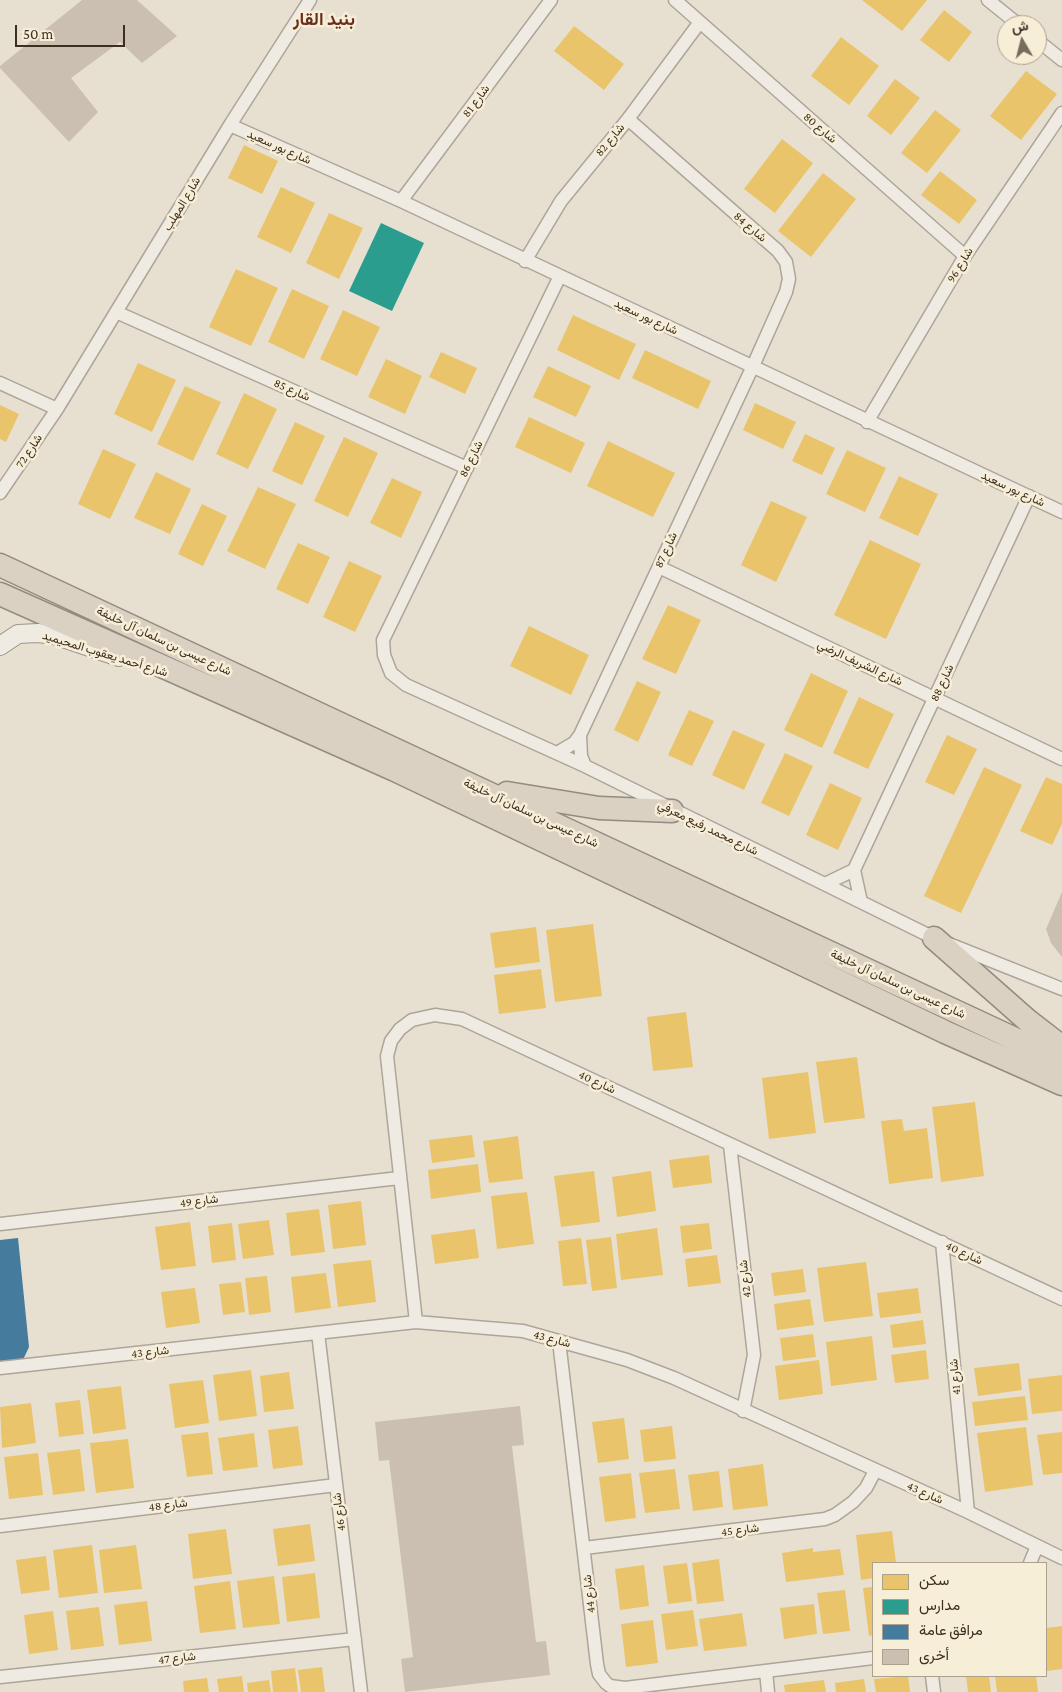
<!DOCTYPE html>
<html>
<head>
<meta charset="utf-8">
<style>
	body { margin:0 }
	#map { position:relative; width:1062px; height:1692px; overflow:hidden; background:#e7e0d1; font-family:"Crimson Pro",Vazirmatn,serif }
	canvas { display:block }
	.legend { position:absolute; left:872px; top:1562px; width:175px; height:115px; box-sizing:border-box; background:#f7eed8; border:1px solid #ada18e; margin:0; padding:6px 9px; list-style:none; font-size:15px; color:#3d2e20 }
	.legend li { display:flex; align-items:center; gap:10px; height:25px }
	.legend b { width:25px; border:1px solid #ada18e }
	.north { position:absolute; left:997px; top:15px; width:50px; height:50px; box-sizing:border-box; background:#f7eed8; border:1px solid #ada18e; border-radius:50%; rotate:352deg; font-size:14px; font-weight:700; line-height:20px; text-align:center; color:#3d2e20 }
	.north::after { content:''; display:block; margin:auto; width:18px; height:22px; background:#786c5e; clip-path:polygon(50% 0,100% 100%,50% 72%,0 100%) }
	.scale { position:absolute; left:15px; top:25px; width:110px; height:22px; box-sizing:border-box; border:2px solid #3d2e20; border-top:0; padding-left:6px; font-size:15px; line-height:18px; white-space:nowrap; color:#3d2e20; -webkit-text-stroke:4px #f7eed8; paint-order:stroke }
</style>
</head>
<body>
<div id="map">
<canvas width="1062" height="1692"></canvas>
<ul class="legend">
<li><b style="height:14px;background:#e9c46a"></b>سكن</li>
<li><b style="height:14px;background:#2a9d8f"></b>مدارس</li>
<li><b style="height:14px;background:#457b9d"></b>مرافق عامة</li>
<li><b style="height:14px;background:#cbbfb2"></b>أخرى</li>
</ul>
<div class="north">ش</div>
<div class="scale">50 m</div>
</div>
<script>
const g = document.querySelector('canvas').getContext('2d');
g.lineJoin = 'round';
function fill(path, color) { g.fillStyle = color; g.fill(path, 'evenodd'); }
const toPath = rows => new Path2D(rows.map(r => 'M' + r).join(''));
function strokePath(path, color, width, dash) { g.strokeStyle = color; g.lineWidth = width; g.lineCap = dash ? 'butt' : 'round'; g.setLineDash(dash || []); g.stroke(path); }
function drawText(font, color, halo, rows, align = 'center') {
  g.font = font + ' "Crimson Pro",Vazirmatn,serif'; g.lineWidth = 5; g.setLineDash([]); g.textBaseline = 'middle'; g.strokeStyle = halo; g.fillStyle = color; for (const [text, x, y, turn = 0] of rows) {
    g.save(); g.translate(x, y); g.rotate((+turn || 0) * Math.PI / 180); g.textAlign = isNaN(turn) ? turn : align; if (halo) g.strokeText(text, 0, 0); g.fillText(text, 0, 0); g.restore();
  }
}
const homes = toPath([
	[862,0,927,0,902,31],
	[944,10,972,32,949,62,920,40],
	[574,26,624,64,604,90,554,51],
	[841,37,879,66,849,105,811,76],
	[1026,71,1057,94,1021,140,990,116],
	[895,79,920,98,891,135,867,116],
	[935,110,961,130,927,173,901,153],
	[782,139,813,163,775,213,744,189],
	[244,145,278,161,262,194,228,178],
	[940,171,977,200,959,224,921,195],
	[823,173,856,199,811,257,778,231],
	[281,187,315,203,291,253,257,237],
	[329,213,363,228,339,279,306,263],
	[236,269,278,288,251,346,209,327],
	[292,289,329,306,304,359,268,342],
	[343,310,380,327,357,376,320,359],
	[573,315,636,344,619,380,557,350],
	[645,350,711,381,698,409,632,378],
	[441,352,477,368,465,394,429,377],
	[386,359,422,376,405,414,368,397],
	[138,363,176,380,152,432,114,414],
	[548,366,591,386,576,417,533,397],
	[185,386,221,402,193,461,157,444],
	[244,393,277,409,248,469,216,454],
	[755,403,796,422,783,449,743,430],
	[0,405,19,414,6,442,0,439],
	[529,417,585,443,571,473,515,447],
	[295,422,325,436,302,485,272,471],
	[805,434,835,448,822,475,792,461],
	[344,437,378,453,348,517,314,501],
	[608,441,675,473,653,517,587,486],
	[103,449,136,464,110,519,78,504],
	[847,450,886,468,865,512,826,494],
	[156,472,191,489,170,534,134,518],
	[899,476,938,494,918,536,879,518],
	[392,478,422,492,401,538,370,523],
	[258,487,296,504,265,569,227,551],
	[771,501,807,517,776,582,741,565],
	[202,504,227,516,203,566,178,554],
	[870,540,921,564,886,639,834,615],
	[298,543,330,557,308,604,276,589],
	[349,561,382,576,355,632,323,617],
	[668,605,701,620,676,674,642,659],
	[529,626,589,655,571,695,510,666],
	[811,673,848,691,822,748,784,730],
	[637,681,661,692,638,742,614,730],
	[859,697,894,714,868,769,833,753],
	[689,710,714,721,692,766,668,755],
	[733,730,765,744,744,790,712,775],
	[947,735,977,749,954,795,925,782],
	[785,753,813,766,789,816,761,803],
	[984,767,1022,785,961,913,924,896],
	[1046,777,1062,784,1062,824,1052,845,1020,831],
	[830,783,862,798,838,850,806,835],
	[593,924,602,996,555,1002,546,930],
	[536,927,540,962,495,968,490,933],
	[541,969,546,1008,499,1014,494,975],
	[686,1012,693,1067,653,1071,647,1017],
	[857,1057,865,1118,824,1123,816,1062],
	[808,1072,816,1133,769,1139,762,1078],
	[975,1102,984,1176,941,1182,932,1107],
	[902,1119,904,1131,927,1128,933,1178,889,1184,881,1121],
	[472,1135,475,1157,432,1163,429,1140],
	[518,1136,523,1179,489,1183,483,1141],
	[709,1155,712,1183,673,1188,669,1160],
	[478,1164,481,1192,431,1199,428,1170],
	[594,1171,600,1222,561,1227,554,1176],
	[651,1171,656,1211,617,1217,612,1177],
	[527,1192,534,1244,497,1249,491,1196],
	[361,1201,366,1245,333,1249,328,1205],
	[319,1209,325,1252,291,1256,286,1213],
	[269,1220,274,1255,243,1259,238,1224],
	[190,1222,196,1266,161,1270,155,1227],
	[232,1223,236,1260,212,1263,208,1226],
	[709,1223,712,1249,683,1253,680,1226],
	[657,1228,663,1275,621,1280,616,1234],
	[475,1229,479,1258,435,1264,431,1235],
	[611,1237,617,1288,592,1291,586,1240],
	[581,1238,587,1284,563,1286,558,1241],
	[717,1255,721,1283,688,1287,685,1259],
	[371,1260,376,1302,338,1307,333,1264],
	[866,1262,873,1316,824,1322,817,1268],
	[803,1269,806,1292,774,1296,771,1273],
	[326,1273,331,1308,295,1313,291,1277],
	[267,1276,271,1312,249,1315,245,1278],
	[241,1282,245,1312,223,1315,219,1284],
	[195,1288,200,1323,166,1328,161,1292],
	[918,1288,921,1313,880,1318,877,1293],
	[810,1299,814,1325,777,1330,774,1304],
	[923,1320,926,1344,893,1348,890,1325],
	[813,1334,816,1357,783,1361,780,1338],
	[872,1336,877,1380,831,1386,826,1342],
	[926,1350,929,1379,895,1383,891,1355],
	[819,1360,823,1394,779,1400,775,1366],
	[1019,1363,1022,1390,978,1396,974,1368],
	[251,1370,257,1416,219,1421,213,1375],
	[289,1372,294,1409,264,1412,260,1376],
	[1062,1375,1062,1411,1032,1414,1028,1379],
	[203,1380,209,1423,175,1428,169,1384],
	[121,1386,126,1429,93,1434,87,1390],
	[1025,1396,1028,1420,975,1426,972,1402],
	[80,1400,84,1434,59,1437,55,1403],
	[31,1403,36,1443,2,1448,0,1407],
	[624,1418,629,1459,598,1463,592,1422],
	[298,1426,303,1465,273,1469,268,1430],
	[672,1426,676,1459,644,1462,640,1430],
	[1026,1427,1033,1485,985,1492,977,1433],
	[208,1432,213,1474,187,1477,181,1435],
	[1062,1432,1062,1473,1043,1475,1037,1435],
	[254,1433,258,1467,223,1471,218,1438],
	[128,1439,134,1488,96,1493,90,1443],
	[80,1449,85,1491,53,1495,47,1453],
	[38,1453,43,1495,9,1499,4,1457],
	[763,1464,768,1506,733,1510,728,1469],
	[675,1469,680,1509,645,1513,639,1473],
	[719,1471,723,1507,693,1511,688,1475],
	[631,1473,636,1518,605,1522,599,1477],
	[310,1524,315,1561,278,1566,273,1529],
	[226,1529,232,1574,193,1579,188,1534],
	[892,1531,896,1563,873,1563,873,1578,861,1580,856,1535],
	[92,1545,98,1593,59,1598,53,1550],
	[136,1545,142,1589,104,1593,99,1550],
	[813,1548,813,1552,840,1549,844,1575,786,1582,782,1553],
	[46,1556,50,1590,21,1594,16,1560],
	[719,1559,724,1601,697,1604,692,1563],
	[687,1563,692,1601,668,1604,663,1566],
	[644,1565,649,1606,620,1610,615,1569],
	[315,1573,320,1618,287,1622,282,1577],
	[274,1576,280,1624,243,1628,237,1581],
	[230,1581,236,1629,200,1633,194,1586],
	[873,1587,873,1635,869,1636,863,1588],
	[845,1590,850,1631,823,1634,817,1593],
	[147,1601,152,1641,119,1645,114,1605],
	[814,1604,817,1634,784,1639,780,1608],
	[99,1607,104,1646,71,1650,66,1611],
	[693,1610,698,1646,666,1650,661,1614],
	[53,1611,58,1650,29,1654,24,1615],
	[742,1613,747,1646,704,1651,699,1619],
	[653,1620,658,1663,626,1667,621,1624],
	[1062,1626,1062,1669,1047,1671,1046,1628],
	[322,1667,325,1692,301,1692,298,1670],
	[295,1668,298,1692,273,1692,271,1671],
	[242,1676,244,1692,219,1692,217,1679],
	[908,1676,910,1692,876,1692,874,1679],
	[966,1676,989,1676,991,1692,968,1692],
	[995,1676,1036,1676,1038,1692,997,1692],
	[207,1678,209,1692,184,1692,183,1681],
	[864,1679,866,1692,836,1692,835,1683],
	[269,1680,271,1692,248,1692,247,1683],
	[824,1680,826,1692,785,1692,784,1685]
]);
const schools = toPath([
	[381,223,424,243,392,311,349,291]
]);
const public = toPath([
	[18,1238,29,1347,22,1362,0,1364,0,1240]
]);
const building = toPath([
	[82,0,137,0,177,36,142,63,120,42,71,78,98,112,69,142,0,68,0,66],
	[1062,892,1062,957,1051,943,1046,929],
	[520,1406,524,1445,512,1446,536,1642,546,1641,550,1675,405,1692,401,1659,413,1657,389,1460,379,1461,375,1422]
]);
const street = toPath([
	[675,0,965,256],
	[988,0,1019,25],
	[1037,40,1062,60],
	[230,125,401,201,1062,512],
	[401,201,551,0],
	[525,261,561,201,628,119,700,22],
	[559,278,383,640,384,655,391,673,406,685,585,766,934,938,1062,989],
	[116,312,467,468],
	[0,383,57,409],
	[867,422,965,256,1062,113],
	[0,493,57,409,230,125,310,0],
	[659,567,1062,759],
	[580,735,581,756,585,766],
	[557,753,574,743,580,735,753,366,786,292,789,279,786,262,778,251,628,119],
	[825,884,854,870],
	[861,902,854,870,1029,496],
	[730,1145,754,1355,743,1411],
	[0,1224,399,1178],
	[942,1242,968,1512],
	[416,1322,387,1056,391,1041,400,1029,412,1020,435,1015,462,1019,1062,1299],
	[318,1333,361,1692],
	[559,1341,597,1664,599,1674,606,1683,610,1686,625,1688,873,1658],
	[0,1368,416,1322,523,1331,627,1360,674,1378,968,1512,1062,1558],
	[0,1526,336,1485],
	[584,1548,825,1519,835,1515,853,1502,866,1488,875,1471],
	[1030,1563,1037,1546],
	[766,1671,768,1692],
	[932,1676,934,1692],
	[0,1677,355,1639]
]);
const secondary = toPath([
	[0,646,18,634,38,633,54,635,119,657]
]);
const highway = toPath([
	[0,565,1062,1061],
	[0,594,395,770,945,1032,1062,1084],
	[507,793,599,808,672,811],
	[934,938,1027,1020,1062,1047]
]);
const streetNames = [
	["شارع 81",476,101,-53],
	["شارع 80",820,128,41],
	["شارع 82",610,140,-50],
	["شارع بور سعيد",279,147,24],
	["شارع المهلب",182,204,-59],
	["شارع 84",750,227,41],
	["شارع 96",960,265,-58],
	["شارع بور سعيد",646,317,25],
	["شارع 85",292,390,24],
	["شارع 72",29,451,-56],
	["شارع 86",471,459,-64],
	["شارع بور سعيد",1013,489,25],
	["شارع 87",666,550,-65],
	["شارع عيسى بن سلمان آل خليفة",164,641,25],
	["شارع أحمد يعقوب المحيميد",105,654,17],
	["شارع الشريف الرضي",860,663,25],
	["شارع 88",942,683,-65],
	["شارع عيسى بن سلمان آل خليفة",531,813,25],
	["شارع محمد رفيع معرفي",708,828,26],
	["شارع عيسى بن سلمان آل خليفة",898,984,25],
	["شارع 40",597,1082,25],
	["شارع 49",199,1201,-7],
	["شارع 40",964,1253,25],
	["شارع 42",745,1279,-96],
	["شارع 43",552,1339,15],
	["شارع 43",150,1352,-6],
	["شارع 41",955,1377,-95],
	["شارع 43",925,1493,24],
	["شارع 48",168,1505,-7],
	["شارع 46",339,1512,-97],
	["شارع 45",740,1530,-7],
	["شارع 44",589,1594,-96],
	["شارع 47",177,1658,-6]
];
const districtNames = [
	["بنيد القار",324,19]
];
fill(homes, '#e9c46a');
fill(schools, '#2a9d8f');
fill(public, '#457b9d');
fill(building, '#cbbfb2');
strokePath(street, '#ada599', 15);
strokePath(secondary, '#9c958a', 20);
strokePath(highway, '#928b80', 25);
strokePath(street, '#efebe3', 12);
strokePath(secondary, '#efebe3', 18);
strokePath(highway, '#dad1c2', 22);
drawText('12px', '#3d2e20', '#f7eed8', streetNames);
drawText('bold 18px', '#6b2e1e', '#f7eed8', districtNames);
</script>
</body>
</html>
